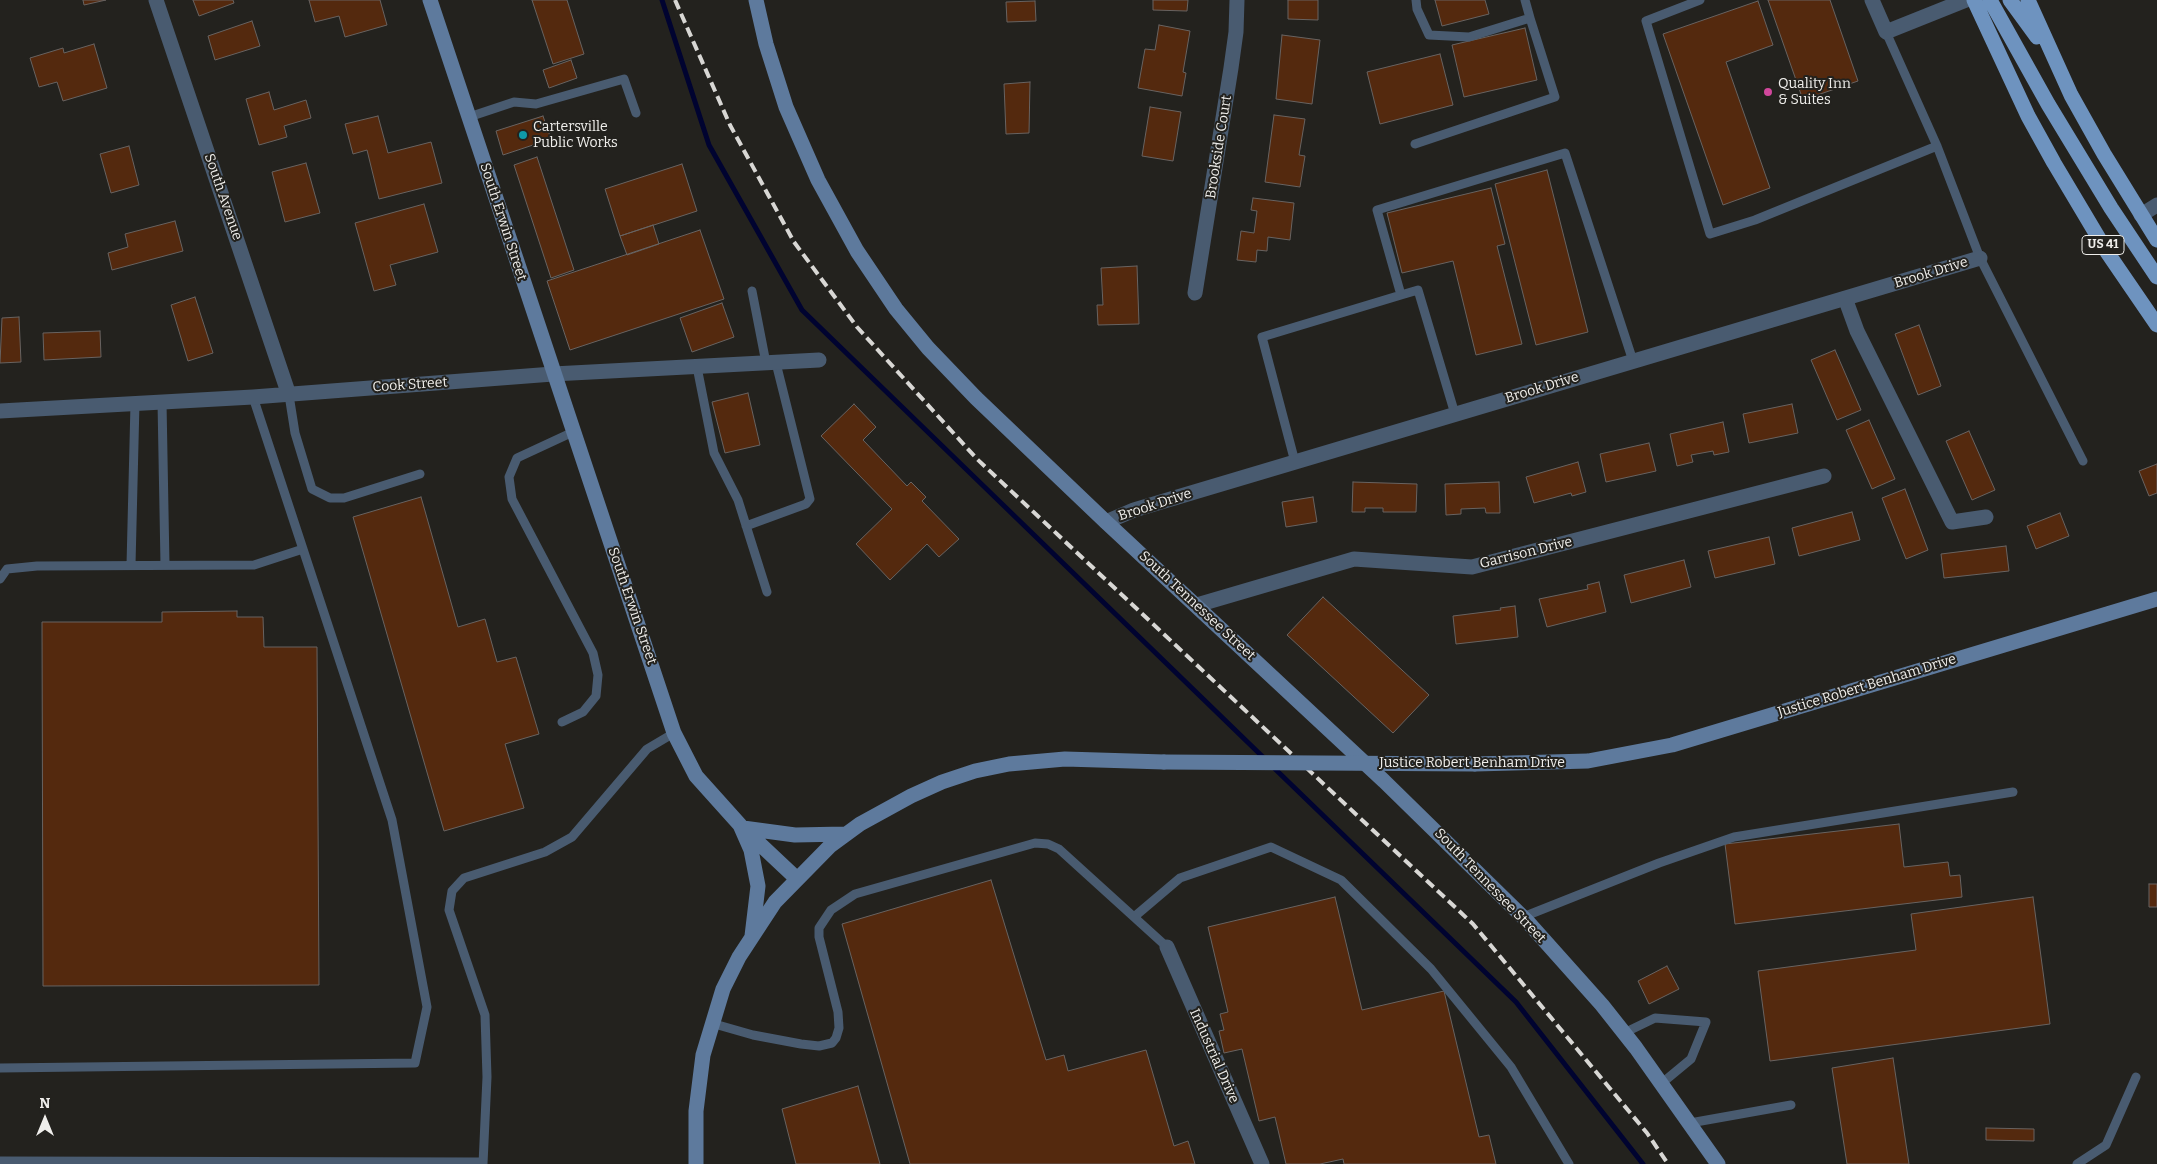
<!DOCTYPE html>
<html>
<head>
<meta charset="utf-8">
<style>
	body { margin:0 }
	#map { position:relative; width:2157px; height:1164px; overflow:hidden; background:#23221e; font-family:Bitter,serif }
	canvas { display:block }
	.north { position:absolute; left:20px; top:1094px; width:50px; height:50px; -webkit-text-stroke:4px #23221e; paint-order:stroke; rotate:0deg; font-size:14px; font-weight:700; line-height:20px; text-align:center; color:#efeeeb }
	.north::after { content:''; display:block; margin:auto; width:18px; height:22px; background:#efeeeb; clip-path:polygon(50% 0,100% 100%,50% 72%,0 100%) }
</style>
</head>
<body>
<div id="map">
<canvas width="2157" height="1164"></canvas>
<div class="north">N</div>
</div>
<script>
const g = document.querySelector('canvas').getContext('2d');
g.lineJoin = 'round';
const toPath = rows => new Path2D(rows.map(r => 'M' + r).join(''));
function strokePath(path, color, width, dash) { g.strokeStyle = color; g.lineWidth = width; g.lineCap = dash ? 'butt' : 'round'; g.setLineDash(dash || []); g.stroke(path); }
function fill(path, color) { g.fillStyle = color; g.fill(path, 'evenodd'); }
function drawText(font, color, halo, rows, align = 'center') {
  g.font = font + ' Bitter,serif'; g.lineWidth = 4; g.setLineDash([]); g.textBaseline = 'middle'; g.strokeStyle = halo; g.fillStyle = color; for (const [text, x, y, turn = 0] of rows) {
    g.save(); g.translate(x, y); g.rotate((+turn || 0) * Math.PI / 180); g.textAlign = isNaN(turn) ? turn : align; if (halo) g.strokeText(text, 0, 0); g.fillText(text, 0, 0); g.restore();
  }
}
const stream = toPath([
	[662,0,709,145,802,310,1265,759],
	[1273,767,1516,1002,1643,1164]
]);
const building = toPath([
	[83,0,106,0,84,5,83,0],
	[193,0,233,0,234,3,199,16,193,0],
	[309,0,380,0,387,25,345,37,339,16,315,22,309,0],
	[532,0,567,0,584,54,553,64,532,0],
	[1153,0,1188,0,1187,11,1153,10,1153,0],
	[1288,0,1318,0,1318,20,1288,19,1288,0],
	[1435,0,1485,0,1489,14,1442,26,1435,0],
	[1768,0,1830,0,1858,81,1803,100,1768,0],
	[1035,1,1036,21,1007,22,1006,2,1035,1],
	[1758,1,1773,45,1726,62,1770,188,1723,205,1663,34,1758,1],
	[252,21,260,46,215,60,208,36,252,21],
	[1159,25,1190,31,1183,72,1186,73,1182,96,1138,88,1145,49,1155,50,1159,25],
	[1525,28,1537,80,1464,97,1452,45,1525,28],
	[1282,35,1320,40,1312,104,1276,99,1282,35],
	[94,44,107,88,63,101,57,82,39,87,30,58,63,48,64,53,94,44],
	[1440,54,1453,105,1380,124,1367,72,1440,54],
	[571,60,577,78,549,88,543,70,571,60],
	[1030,82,1029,133,1006,134,1004,84,1030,82],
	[269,92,274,110,306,100,311,118,284,126,287,137,259,145,246,99,269,92],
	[1150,107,1181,112,1173,161,1142,156,1150,107],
	[1274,115,1305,119,1299,155,1305,156,1300,187,1265,182,1274,115],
	[378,116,388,153,431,142,442,183,379,199,367,150,353,154,345,124,378,116],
	[543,116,551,139,503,155,496,131,543,116],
	[129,146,139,185,111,193,100,154,129,146],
	[537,157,574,270,551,278,514,165,537,157],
	[306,163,320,213,285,222,272,172,306,163],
	[682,164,697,211,620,236,605,189,682,164],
	[1547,170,1588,332,1536,345,1495,184,1547,170],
	[1491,188,1505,244,1497,246,1522,344,1476,355,1453,261,1402,273,1387,213,1491,188],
	[1253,198,1294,203,1290,240,1268,237,1267,251,1257,250,1256,262,1237,260,1241,231,1254,233,1257,211,1251,210,1253,198],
	[424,204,438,252,390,265,396,285,374,291,355,223,424,204],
	[175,221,183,251,112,270,108,253,128,247,125,234,175,221],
	[653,225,659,244,627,255,620,236,653,225],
	[700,230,724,299,570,350,547,281,700,230],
	[1137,266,1139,324,1098,325,1097,305,1103,305,1101,268,1137,266],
	[195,297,213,353,188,361,171,305,195,297],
	[722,303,734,337,692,352,680,318,722,303],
	[19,317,21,362,0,363,2,318,19,317],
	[1919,325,1941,386,1918,395,1895,334,1919,325],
	[100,331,101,357,44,360,43,333,100,331],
	[1835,350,1861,410,1837,420,1811,360,1835,350],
	[748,393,760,445,725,453,712,402,748,393],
	[854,404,876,427,863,440,907,486,911,482,926,497,922,501,959,539,939,557,927,544,890,580,856,544,892,509,821,436,854,404],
	[1792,404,1798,433,1749,443,1743,414,1792,404],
	[1869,420,1895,479,1872,489,1846,430,1869,420],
	[1723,422,1729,452,1714,455,1713,451,1691,455,1693,462,1677,466,1670,434,1723,422],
	[1969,431,1995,490,1972,500,1946,441,1969,431],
	[1649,443,1656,471,1606,482,1600,454,1649,443],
	[1578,462,1586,492,1572,496,1571,493,1534,503,1526,477,1578,462],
	[2157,464,2157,493,2149,496,2139,471,2157,464],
	[1353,482,1417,484,1416,512,1383,512,1383,508,1365,508,1365,512,1352,512,1353,482],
	[1499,482,1500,513,1486,513,1485,508,1461,509,1461,514,1446,515,1445,484,1499,482],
	[1905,489,1928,550,1906,559,1882,498,1905,489],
	[421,497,458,627,485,619,497,662,516,657,539,734,505,744,524,808,444,831,353,517,421,497],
	[1313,497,1317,522,1286,527,1282,502,1313,497],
	[1852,512,1860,540,1799,556,1792,528,1852,512],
	[2060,513,2069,536,2036,549,2027,526,2060,513],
	[1769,537,1775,564,1715,578,1708,551,1769,537],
	[2006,546,2009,571,1944,578,1941,554,2006,546],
	[1684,560,1691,587,1631,603,1624,575,1684,560],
	[1599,582,1606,612,1547,627,1539,599,1588,589,1587,585,1599,582],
	[1323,597,1429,695,1393,733,1287,635,1323,597],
	[1515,606,1518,637,1456,644,1453,616,1501,610,1500,608,1515,606],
	[237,611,237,617,263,617,264,647,317,647,319,985,43,986,42,622,162,622,162,612,237,611],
	[1899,824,1904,867,1948,862,1950,876,1960,875,1962,897,1735,924,1725,844,1899,824],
	[991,880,1046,1060,1064,1055,1068,1071,1146,1050,1174,1146,1188,1141,1195,1164,910,1164,842,924,991,880],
	[2149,884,2157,884,2157,907,2149,907,2149,884],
	[1335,897,1362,1010,1444,991,1479,1137,1489,1135,1496,1164,1344,1164,1343,1159,1320,1164,1286,1164,1275,1117,1259,1121,1242,1049,1224,1053,1219,1031,1224,1030,1220,1014,1228,1012,1208,927,1335,897],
	[2033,897,2050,1024,1770,1061,1758,971,1916,950,1911,914,2033,897],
	[1667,966,1679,989,1649,1004,1638,981,1667,966],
	[1893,1058,1909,1164,1847,1164,1832,1068,1893,1058],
	[858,1086,880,1164,796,1164,782,1109,858,1086],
	[1986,1128,2034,1129,2034,1141,1986,1140,1986,1128]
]);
const lane = toPath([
	[1525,0,1530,18],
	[1700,0,1646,21,1710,234,1755,220,1937,146,1886,32],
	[469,117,514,102,536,104,624,79,636,113],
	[1415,144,1555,97,1530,18,1469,37,1429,35,1417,9,1416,0],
	[1937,146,1980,258,2083,461],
	[752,291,766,363],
	[697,367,714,453,738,500,767,592],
	[289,395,295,433,312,489,330,498,344,498,420,474],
	[162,402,165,565],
	[1455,414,1418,290,1401,295,1377,210,1565,153,1633,361],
	[1295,462,1262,337,1401,295],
	[746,526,806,504,810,499,776,363],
	[131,565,135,403],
	[0,579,7,569,37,566,254,565,303,549],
	[562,722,583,712,596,696,598,675,593,653,512,499,509,477,517,458,573,432],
	[1134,917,1180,878,1271,847,1341,880,1431,969,1511,1067,1569,1164],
	[1523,917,1659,863,1734,837,2013,792],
	[711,1023,753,1035,801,1044,819,1046,832,1043,836,1038,839,1028,838,1012,819,937,819,928,831,910,855,894,1035,843,1048,844,1059,849,1167,947],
	[1624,1033,1655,1018,1706,1022,1691,1059,1662,1083],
	[0,1068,415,1063,427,1007,392,820,253,397],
	[1690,1123,1791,1105],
	[0,1161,483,1162],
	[483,1164,487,1077,485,1015,449,910,452,891,464,878,545,852,572,837,647,749,674,733],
	[2077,1164,2106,1145,2136,1077]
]);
const street = toPath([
	[156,0,289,395],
	[1872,0,1886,32,1966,0],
	[2141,215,2157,205],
	[1195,293,1231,68,1236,32,1237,0],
	[1845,298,1857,331,1952,522,1986,517],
	[0,411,253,397,553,374,819,360],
	[1106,522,1134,510,1980,258],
	[1197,605,1354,559,1472,567,1824,476],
	[1167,947,1262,1164]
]);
const secondary = toPath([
	[430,0,674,733,696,776,740,825,751,850,758,886,752,936],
	[756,0,766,44,786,107,818,180,857,251,896,309,928,348,976,398,1106,522,1384,781,1527,921,1602,1005,1636,1048,1718,1164],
	[1475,764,1588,761,1672,745,2157,599],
	[743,828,795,835,845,834],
	[746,831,796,878],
	[696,1164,696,1111,703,1055,723,989,739,957,775,902,830,846,860,824,911,796,942,782,975,771,1009,764,1065,759,1164,762]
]);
const primary = toPath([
	[1974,0,2028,116,2054,163,2107,252,2157,325],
	[1990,0,2048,104,2111,208,2157,277],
	[2010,0,2037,37],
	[2028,0,2071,95,2104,154,2157,240]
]);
const rail = toPath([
	[675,0,730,125,794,242,857,327,977,459,1473,924,1647,1133,1668,1164]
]);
const secondaryBridge = toPath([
	[1164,762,1475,764]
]);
const markers = [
	[1768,92,5,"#d1479c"],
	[523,135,5,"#0f9aa8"]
];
const shields = [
	[2103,245,42]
];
const shieldNames = [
	["US 41",2103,245]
];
const poiNames = [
	["Quality Inn",1778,84],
	["& Suites",1778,100],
	["Cartersville",533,127],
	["Public Works",533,143]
];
const streetNames = [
	["Brookside Court",1219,147,-81],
	["South Avenue",223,197,71],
	["South Erwin Street",503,222,72],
	["Brook Drive",1931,273,-17],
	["Cook Street",410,385,-4],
	["Brook Drive",1542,388,-17],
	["Brook Drive",1155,505,-18],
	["Garrison Drive",1526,553,-14],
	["South Erwin Street",632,606,71],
	["South Tennessee Street",1197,606,43],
	["Justice Robert Benham Drive",1867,686,-17],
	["Justice Robert Benham Drive",1472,763],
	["South Tennessee Street",1490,886,46],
	["Industrial Drive",1214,1056,66]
];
strokePath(stream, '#000330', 5);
fill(building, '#54290e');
strokePath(building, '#686361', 1);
strokePath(lane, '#495b70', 9);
strokePath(street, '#495b70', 15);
strokePath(secondary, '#5e7a9d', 15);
strokePath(primary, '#6e93bf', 15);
strokePath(rail, '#d8d7d4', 4, [10, 5]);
strokePath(secondaryBridge, '#5e7a9d', 15);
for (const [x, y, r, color] of markers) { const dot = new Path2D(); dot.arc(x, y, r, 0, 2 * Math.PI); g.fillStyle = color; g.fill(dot); strokePath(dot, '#23221e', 2); }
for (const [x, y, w] of shields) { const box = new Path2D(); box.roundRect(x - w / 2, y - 9.5, w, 19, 4); g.fillStyle = '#23221e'; g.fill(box); strokePath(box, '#efeeeb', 1); }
drawText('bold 12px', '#efeeeb', null, shieldNames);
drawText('14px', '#efeeeb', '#23221e', poiNames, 'left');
drawText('14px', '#efeeeb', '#23221e', streetNames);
</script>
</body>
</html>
